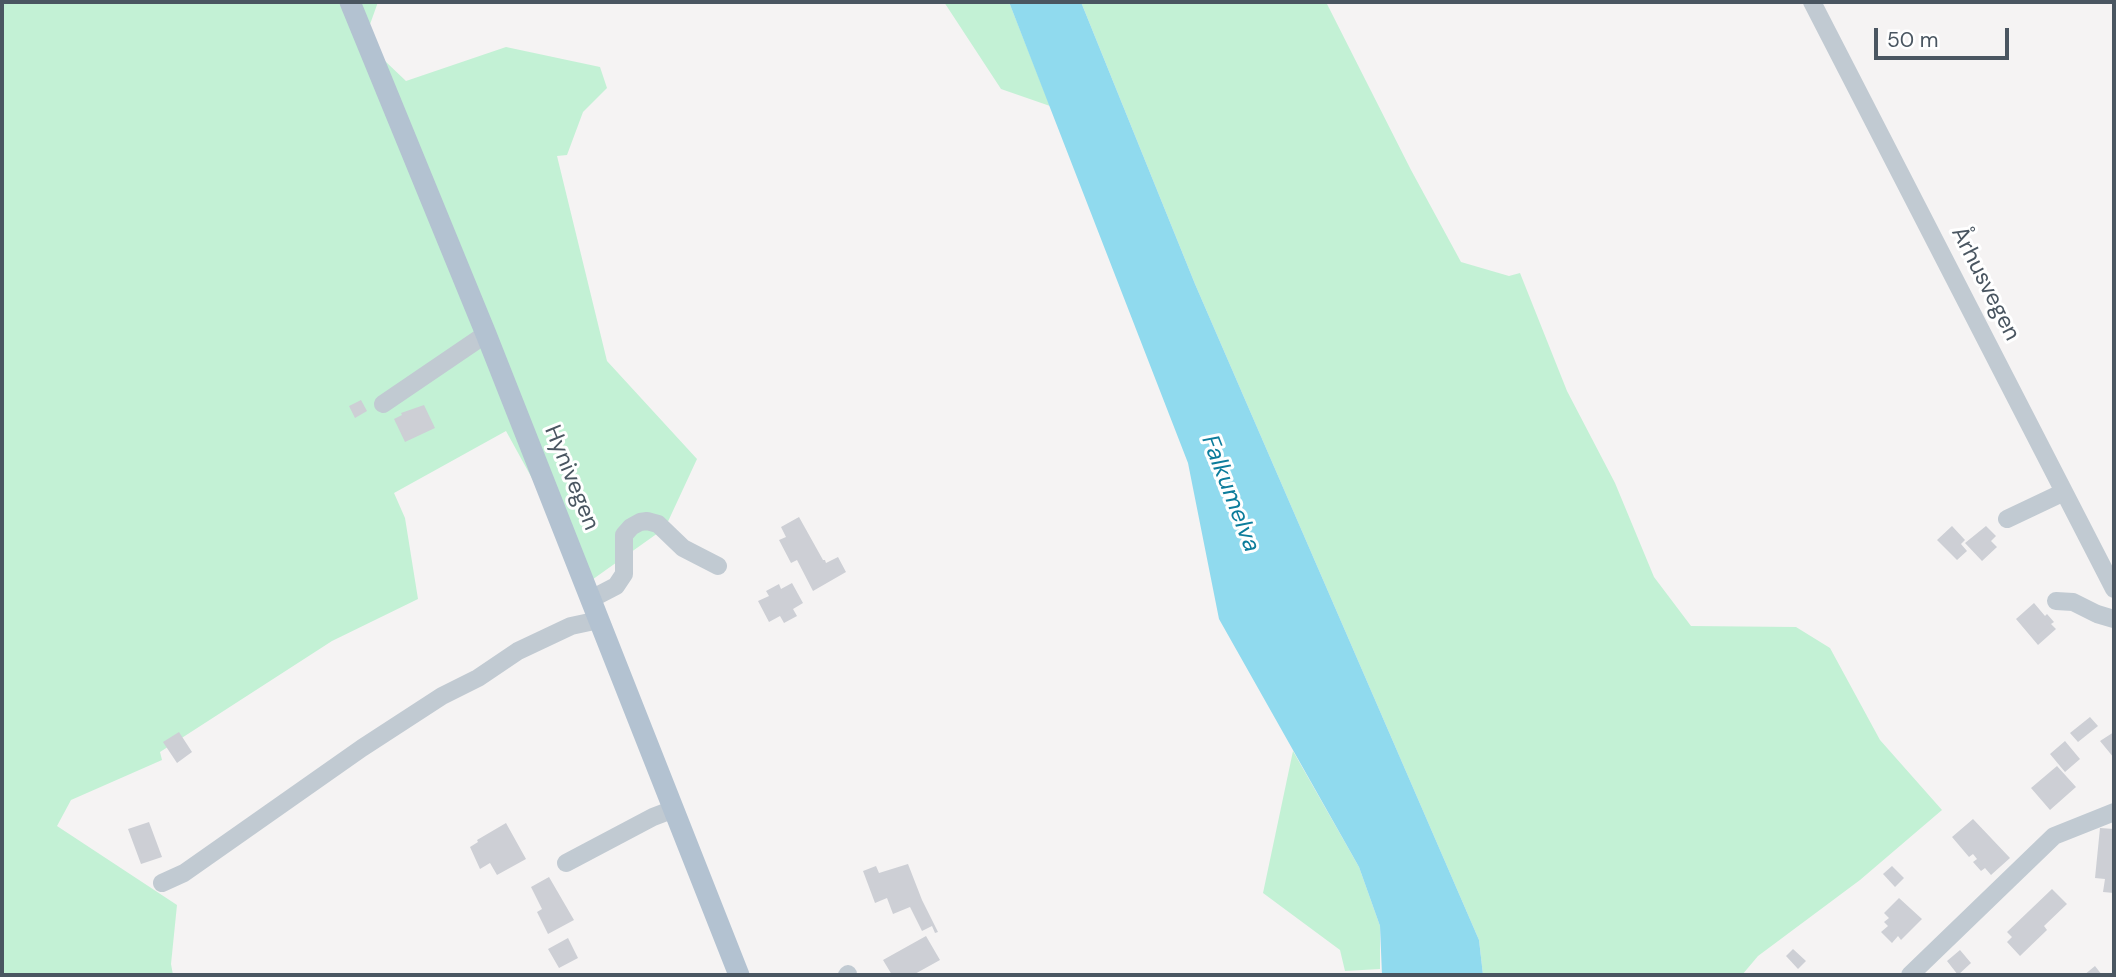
<!DOCTYPE html>
<html>
<head>
<meta charset="utf-8">
<style>
	body { margin:0 }
	#map { position:relative; width:2116px; height:977px; overflow:hidden; background:#f5f3f3; font-family:"DM Sans",sans-serif }
	canvas { display:block }
	.frame { position:absolute; inset:0; border:4px solid #4a5661; pointer-events:none }
	.scale { position:absolute; left:1874px; top:28px; width:135px; height:32px; box-sizing:border-box; border:4px solid #4a5661; border-top:0; padding-left:9px; font-size:21px; line-height:24px; white-space:nowrap; color:#4a5661; -webkit-text-stroke:5px #fff; paint-order:stroke }
</style>
</head>
<body>
<div id="map">
<canvas width="2116" height="977"></canvas>
<div class="frame"></div>
<div class="scale">50 m</div>
</div>
<script>
const g = document.querySelector('canvas').getContext('2d');
g.lineJoin = 'round';
function fill(path, color) { g.fillStyle = color; g.fill(path, 'evenodd'); }
const toPath = rows => new Path2D(rows.map(r => 'M' + r).join(''));
function strokePath(path, color, width, dash) { g.strokeStyle = color; g.lineWidth = width; g.lineCap = dash ? 'butt' : 'round'; g.setLineDash(dash || []); g.stroke(path); }
function drawText(font, color, halo, rows, align = 'center') {
  g.font = font + ' "DM Sans",sans-serif'; g.lineWidth = 6; g.setLineDash([]); g.textBaseline = 'middle'; g.strokeStyle = halo; g.fillStyle = color; for (const [text, x, y, turn = 0] of rows) {
    g.save(); g.translate(x, y); g.rotate((+turn || 0) * Math.PI / 180); g.textAlign = isNaN(turn) ? turn : align; if (halo) g.strokeText(text, 0, 0); g.fillText(text, 0, 0); g.restore();
  }
}
const green = toPath([
	[2,2,378,2,364,41,406,81,506,47,600,67,607,88,583,112,567,155,557,156,607,361,697,459,665,528,589,582,506,431,394,493,405,518,418,599,332,641,160,752,162,760,71,800,57,826,177,905,171,964,173,975,2,975],
	[944,2,1009,2,1050,106,1001,89],
	[1081,2,1326,2,1411,170,1461,262,1509,276,1520,273,1567,391,1615,483,1654,577,1691,626,1796,627,1830,648,1880,740,1942,810,1860,880,1758,956,1742,975,1483,975,1479,940,1195,284],
	[1293,751,1359,867,1380,926,1380,969,1345,971,1340,950,1263,893]
]);
const water = toPath([
	[1009,2,1081,2,1195,284,1479,940,1483,975,1382,975,1380,926,1359,867,1219,619,1188,463]
]);
const building = toPath([
	[361,400,367,411,355,418,349,406],
	[424,405,435,428,405,442,394,419,402,415,401,413],
	[799,517,823,560,825,560,826,563,838,557,846,572,813,591,797,560,791,563,779,540,786,537,781,527],
	[1952,526,1965,540,1961,544,1967,551,1957,560,1937,540],
	[1986,526,1996,536,1991,541,1997,547,1982,561,1965,543],
	[792,583,803,603,793,609,797,616,784,623,780,616,769,622,758,601,769,596,766,591,779,584,781,589],
	[2034,603,2045,616,2047,614,2054,622,2051,624,2056,629,2038,645,2016,619],
	[2090,717,2098,726,2078,742,2070,733],
	[179,732,192,752,177,763,163,742],
	[2114,732,2114,758,2100,741],
	[2065,741,2080,759,2065,772,2050,754],
	[2057,766,2076,787,2050,810,2031,788],
	[1973,819,2010,858,1991,875,1985,868,1981,871,1973,862,1977,859,1973,854,1969,857,1952,837],
	[149,822,162,857,141,864,128,829],
	[506,823,526,859,497,875,490,863,480,869,470,847,478,842,477,840],
	[2100,828,2114,829,2114,893,2103,892,2105,879,2095,878],
	[908,864,922,900,938,932,935,933,932,926,922,931,910,907,893,914,887,898,875,903,863,871,876,866,879,873],
	[1892,866,1904,878,1895,887,1883,874],
	[549,877,574,920,548,934,537,912,542,909,531,887],
	[2052,889,2067,904,2044,926,2047,930,2020,956,2007,942,2012,937,2007,932],
	[1899,898,1922,919,1901,940,1898,936,1892,943,1881,932,1888,926,1884,922,1889,918,1884,913],
	[926,936,940,960,913,975,892,975,883,960],
	[568,938,578,958,559,968,548,949],
	[1793,949,1806,961,1798,969,1786,956],
	[1960,950,1971,963,1958,975,1947,961],
	[2095,966,2102,975,2084,975]
]);
const minor = toPath([
	[1812,2,2114,589],
	[383,404,486,334],
	[2007,519,2064,492],
	[591,599,616,586,624,574,624,535,631,527,640,522,647,521,658,524,683,548,718,566],
	[2056,601,2073,602,2097,614,2114,619],
	[566,863,653,817,674,809],
	[162,883,184,873,362,748,442,696,478,678,518,651,571,626,599,620],
	[847,975,848,974],
	[1910,975,2054,836,2114,812]
]);
const major = toPath([
	[350,2,486,334,739,975]
]);
const streetNames = [
	["Århusvegen",1985,284,63],
	["Hynivegen",571,478,68]
];
const waterNames = [
	["Falkumelva",1230,494,69]
];
fill(green, '#c3f1d5');
fill(water, '#90daee');
fill(building, '#cdcfd5');
strokePath(minor, '#c1cad2', 18);
strokePath(major, '#b3c2d1', 21);
drawText('23px', '#4a5661', '#fff', streetNames);
drawText('italic 24px', '#0c7c9b', '#fff', waterNames);
</script>
</body>
</html>
